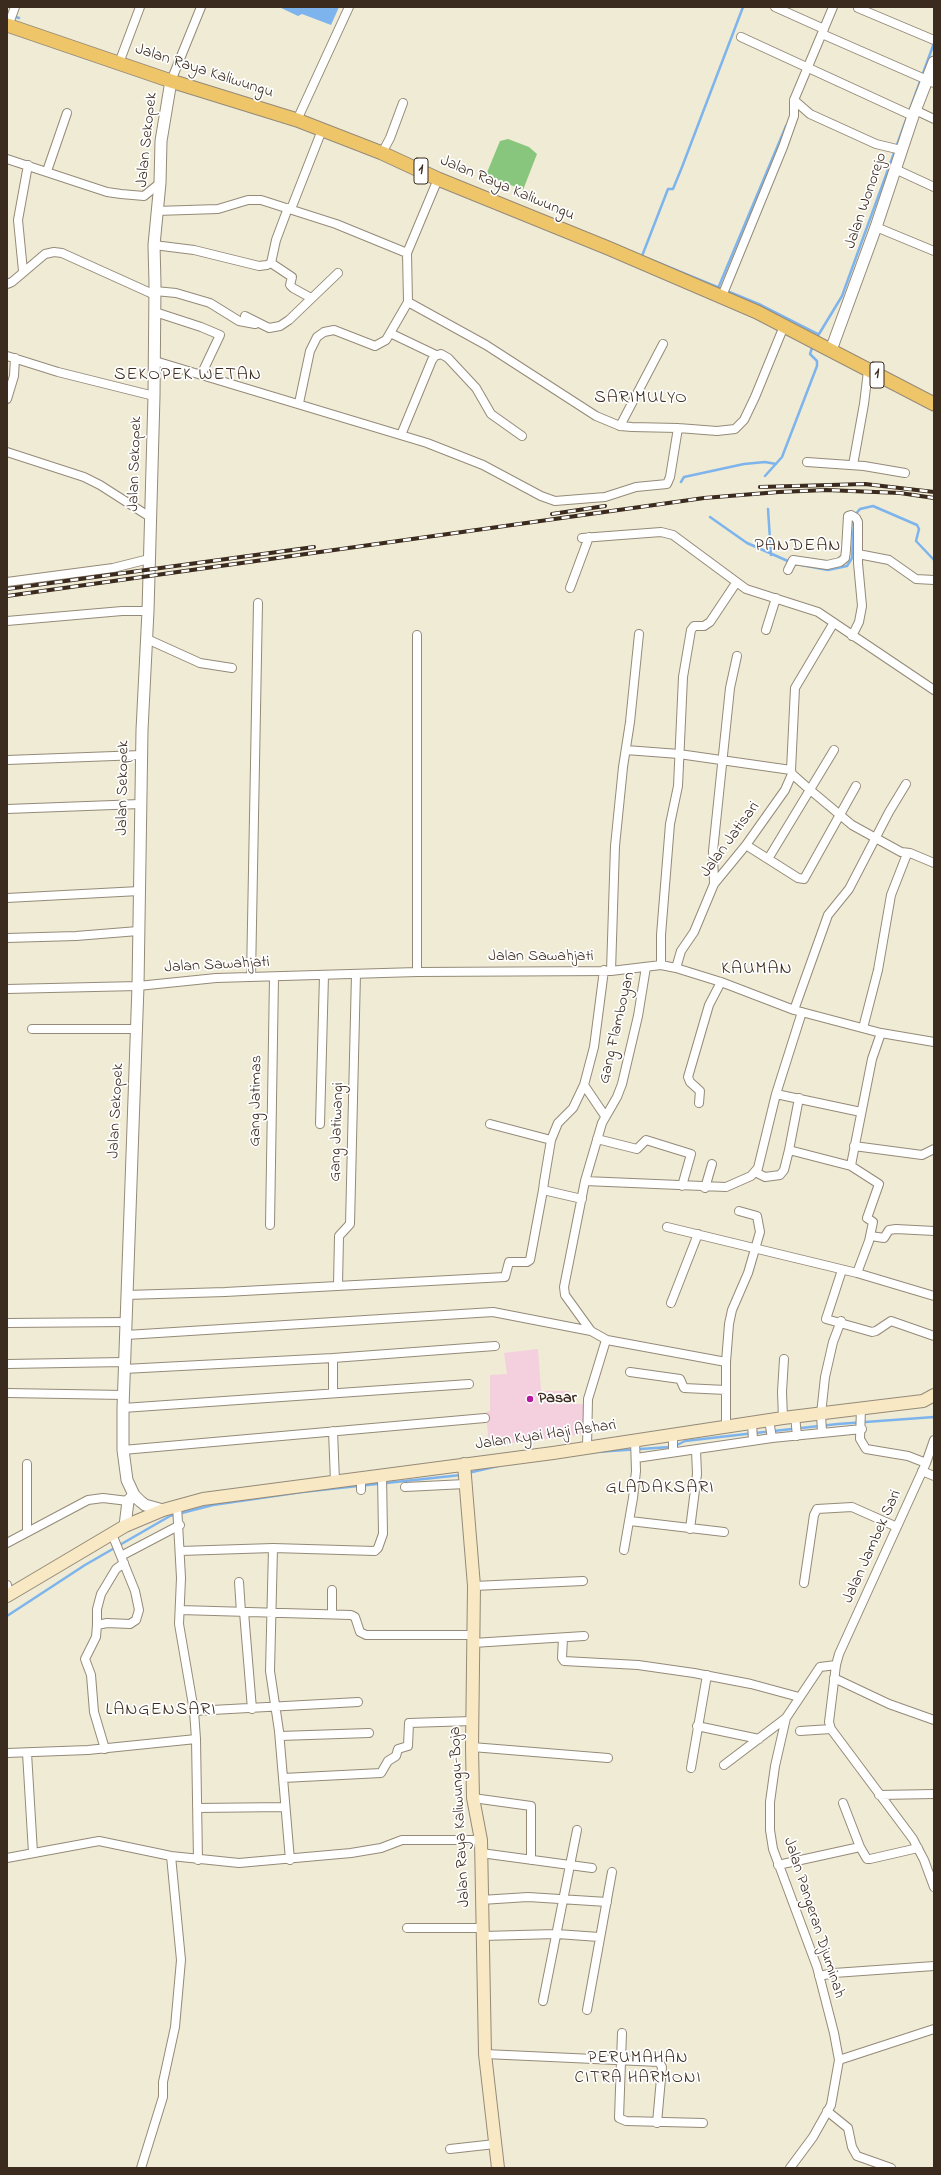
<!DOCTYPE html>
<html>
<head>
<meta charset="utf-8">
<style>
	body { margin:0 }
	#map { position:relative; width:941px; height:2175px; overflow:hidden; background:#efebd4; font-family:"Indie Flower",sans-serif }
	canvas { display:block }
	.frame { position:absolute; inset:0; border:8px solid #3b2a1e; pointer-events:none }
</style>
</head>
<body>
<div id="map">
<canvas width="941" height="2175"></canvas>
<div class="frame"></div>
</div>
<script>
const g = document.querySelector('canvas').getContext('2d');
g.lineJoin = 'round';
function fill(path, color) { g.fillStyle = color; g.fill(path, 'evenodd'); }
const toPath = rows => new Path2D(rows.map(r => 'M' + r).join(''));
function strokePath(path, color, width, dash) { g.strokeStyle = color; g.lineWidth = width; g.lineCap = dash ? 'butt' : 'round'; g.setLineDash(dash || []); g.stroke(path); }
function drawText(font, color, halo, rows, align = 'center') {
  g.font = font + ' "Indie Flower",sans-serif'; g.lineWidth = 3.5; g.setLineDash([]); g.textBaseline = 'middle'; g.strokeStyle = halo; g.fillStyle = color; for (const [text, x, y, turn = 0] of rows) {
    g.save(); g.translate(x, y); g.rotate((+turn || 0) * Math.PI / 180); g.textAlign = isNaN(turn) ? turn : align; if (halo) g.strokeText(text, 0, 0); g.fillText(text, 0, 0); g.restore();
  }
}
const built = toPath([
	[538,1349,541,1391,570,1391,572,1404,583,1404,586,1434,489,1446,486,1412,490,1411,490,1375,507,1374,504,1353]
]);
const green = toPath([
	[508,139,529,147,537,154,523,190,486,175,500,141]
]);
const water = toPath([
	[279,7,339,7,331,25,302,14,298,16]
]);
const stream = toPath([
	[7,14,19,18],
	[644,257,642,256,668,189,673,189,682,167,743,7],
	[649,259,761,305,818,334],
	[719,286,786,126],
	[816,339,842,296,934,43],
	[765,476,782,457,817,366,817,361,810,354,813,345],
	[681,482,684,477,744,464,765,462,776,464],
	[768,509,771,555],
	[854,516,860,509,873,506,917,525,919,529,916,541,934,560],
	[710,517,747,543,790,562],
	[796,564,828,570,847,566,852,558,854,521],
	[675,1446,685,1441,746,1434,838,1424,934,1417],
	[596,1452,670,1447],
	[468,1473,498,1466],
	[7,1616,85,1565,170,1516,213,1505,302,1492,461,1475]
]);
const minor = toPath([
	[775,7,824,29],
	[858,8,934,40],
	[8,26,15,7],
	[822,34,934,83],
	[741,37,913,116],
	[119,63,140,7],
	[171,81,201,7],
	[794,100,810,114,876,144,901,150],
	[915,110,934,119],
	[297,120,349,7],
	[382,153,390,138,403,103],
	[7,159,107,192,121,194,144,196,160,183],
	[895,169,934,187],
	[47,171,67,113],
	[291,209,322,130],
	[156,211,218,209,248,200,261,200,336,224,407,253],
	[876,227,934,251],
	[154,245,194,250,259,266,267,265,271,263,276,240,288,208],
	[271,263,292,277,290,285,293,288,311,298],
	[23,271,18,220,28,165],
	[7,284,12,282,45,254,54,252,62,253,155,295],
	[155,291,176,293,210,303,239,321,255,324],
	[722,296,783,147,794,116,794,100,833,7],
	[408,302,486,345,596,416,620,426,632,427,678,428,717,431,735,429,744,420,755,397,784,326],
	[155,312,201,327,220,335,202,373],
	[245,316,269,328,280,326,289,320,338,273],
	[390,333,436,355],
	[7,356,58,372,154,396],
	[155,361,427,443,483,465,541,496,555,501,605,497,636,487,667,484,670,477,678,428],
	[7,399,14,376,15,358],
	[299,403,310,351,317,337,324,332,334,330,375,346,386,340,408,302,407,253,438,179],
	[620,426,663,344],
	[401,435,432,360,435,356,441,354,448,358,476,388,491,414,522,436],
	[7,452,84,477,100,485,150,517],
	[807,462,864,466,905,473],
	[853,465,864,404,868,371],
	[582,538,661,532,673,535,746,589,818,612,934,690],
	[858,554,889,560,916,579,934,580],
	[788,570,793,560,827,565,840,562,845,558,846,550,848,516,851,515,856,518,858,522,858,563,862,606,859,622,852,636],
	[7,582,113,568,149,559],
	[570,588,589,537],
	[7,621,122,611,148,611],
	[766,630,776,598],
	[417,635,417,972],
	[147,639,200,663,232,668],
	[626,750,679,754,791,770,792,774,809,789,852,825,901,852,910,853,934,863],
	[7,760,141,755],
	[791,770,795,688,833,624],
	[7,809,140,804],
	[746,845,798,878,804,879,856,786],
	[768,859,834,750],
	[714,884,713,851,730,688,737,656],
	[7,898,139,891],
	[7,938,76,936,138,931],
	[661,965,661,935,670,824,678,786,683,677,691,630,694,626,704,626,710,622,736,583],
	[646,967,638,1016,622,1084,617,1097,602,1123,585,1181,564,1287,565,1295,591,1331,607,1340,726,1362],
	[676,968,681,951,694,932,714,884,746,845,785,790,792,774],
	[611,971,615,846,623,767,630,722,639,634],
	[251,977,258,603],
	[7,989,138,986,216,978,417,972,611,971,661,965,676,968,721,982,794,1010,881,1033,934,1042],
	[794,1010,828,915,849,889,889,812,906,784],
	[863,1028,878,970,891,895,907,854],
	[32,1029,136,1029],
	[584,1085,605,1116],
	[776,1094,861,1112],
	[799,1098,789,1150,851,1166],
	[699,1103,700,1091,690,1082,688,1077,709,1005,721,982],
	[320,1124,324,975],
	[490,1124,551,1140],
	[597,1139,637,1149,646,1140,691,1154,682,1186],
	[854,1146,922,1155,934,1149],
	[755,1172,765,1177,780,1175,784,1170,789,1150],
	[585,1181,726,1187,751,1176,758,1168,776,1094,802,1012],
	[705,1188,712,1164],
	[582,1199,543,1190,544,1182,551,1140,558,1123,573,1108,584,1085,594,1047,604,970],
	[270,1225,274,977],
	[667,1227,857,1273,934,1296],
	[871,1236,884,1238,889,1230,896,1229,934,1231],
	[842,1270,826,1319,872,1332,876,1331,891,1321,934,1336],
	[857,1273,869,1241,873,1222,867,1218,879,1184,851,1166,852,1160,872,1059,881,1033],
	[338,1285,339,1236,350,1224,356,974],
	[126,1295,225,1292,505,1277,509,1262,527,1262,530,1260,543,1190],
	[671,1303,698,1234],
	[7,1323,127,1322],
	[126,1335,493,1312,591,1331],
	[7,1364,124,1362],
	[124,1369,333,1358],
	[630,1372,680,1379,684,1388,726,1390],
	[7,1393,124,1395],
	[333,1393,333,1358,495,1346],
	[123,1408,469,1384],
	[861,1408,860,1439,866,1449,908,1456,926,1463],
	[795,1416,797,1436],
	[783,1418,782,1392,784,1359],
	[769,1420,772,1438],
	[752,1422,753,1441],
	[726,1426,726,1362,729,1324,732,1310,748,1273,760,1232,757,1216,739,1211],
	[333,1431,335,1481],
	[822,1432,821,1414,825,1377,833,1342,841,1321],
	[673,1435,673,1450],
	[934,1440,926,1463,839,1654,836,1665,829,1722,831,1729,913,1839,924,1860,934,1887],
	[587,1447,588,1399,606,1340],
	[123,1450,485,1418],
	[636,1458,772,1438,862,1429],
	[922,1471,934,1476],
	[361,1477,361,1490],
	[405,1487,465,1484],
	[177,1505,181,1578,179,1624,194,1711,196,1739,198,1860],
	[630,1521,724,1532],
	[690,1529,697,1474,696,1450],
	[27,1531,27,1464],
	[7,1543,88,1500,103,1498,128,1501],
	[273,1548,270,1671,279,1731,290,1860],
	[624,1550,633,1498,636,1471,635,1440],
	[180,1551,273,1548,375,1551,378,1548,383,1534,382,1475],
	[121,1556,180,1525],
	[239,1582,241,1612],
	[804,1583,814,1515,817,1509,852,1507,897,1527],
	[7,1585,9,1595],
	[474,1586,583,1581],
	[332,1590,332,1614],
	[180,1610,351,1615,355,1617,360,1632,366,1635,473,1635],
	[244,1612,252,1709],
	[97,1625,97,1609,101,1594,116,1569,124,1563],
	[563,1638,562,1658,564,1661,638,1665,694,1673,751,1684,799,1697],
	[473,1643,584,1636],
	[834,1678,889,1704,934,1720],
	[194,1711,358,1702],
	[697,1726,759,1739],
	[800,1731,831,1729],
	[280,1736,369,1733],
	[472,1747,608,1758],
	[105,1749,94,1712,91,1675,85,1659,96,1637,97,1625,107,1623,130,1624,136,1620,139,1610,135,1591,112,1534],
	[7,1753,88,1750,196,1739],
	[27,1753,33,1853],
	[724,1765,786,1718],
	[691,1768,707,1675],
	[283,1778,381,1773,388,1761,396,1756,398,1749,408,1746,409,1723,472,1721],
	[879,1795,934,1794],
	[473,1798,531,1806,531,1860],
	[843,1803,860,1847],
	[198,1808,285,1807],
	[481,1853,592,1868],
	[7,1858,99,1841,171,1856,239,1863,351,1853,381,1848,402,1840,481,1840],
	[778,1865,860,1847,867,1859,870,1859,918,1848],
	[481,1900,528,1897,607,1902],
	[407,1928,482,1928],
	[482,1936,557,1934,599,1937],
	[819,1976,834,1973,934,1966],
	[543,2001,577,1830],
	[587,2010,612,1872],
	[622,2033,619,2118,626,2121,703,2123],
	[485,2054,659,2062,662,2067,657,2123],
	[839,2060,934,2029],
	[827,2111,848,2128,852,2147,857,2156,891,2168],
	[450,2149,495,2144],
	[141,2168,163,2097,163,2082,175,2027,181,1960,171,1856],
	[790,2168,813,2137,831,2105,839,2060,834,2033,817,1967,773,1849,770,1830,770,1802,775,1766,786,1718,820,1667,836,1665]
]);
const tertiary = toPath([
	[831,350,876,227,913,116,934,62],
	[163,1510,145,1505,140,1501,134,1495,127,1480,123,1450,123,1408,138,986,142,730,148,611,154,396,155,284,154,245,160,183,161,141,171,81],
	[125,1526,128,1501,134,1495]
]);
const secondary = toPath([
	[464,1464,474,1586,472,1747,473,1798,481,1840,485,2054,498,2168],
	[7,1596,125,1526,163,1510,203,1499,553,1453,783,1418,898,1404,923,1401,934,1395]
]);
const primary = toPath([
	[7,25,171,81,297,120,382,153,438,179,608,248,757,312,934,404]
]);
const rail = toPath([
	[760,487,865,484,934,492],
	[552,514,605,506],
	[7,589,314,547],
	[7,596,704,498,779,492,826,490,900,493,934,498]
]);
const markers = [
	[530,1399,4,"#b5179e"]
];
const shields = [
	[421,171,14],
	[877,375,14]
];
const shieldNames = [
	["1",421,171],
	["1",877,375]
];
const streetNames = [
	["Jalan Raya Kaliwungu",204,72,18],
	["Jalan Sekopek",148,140,-84],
	["Jalan Raya Kaliwungu",507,189,23],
	["Jalan Wonorejo",867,201,-71],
	["Jalan Sekopek",136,464,-88],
	["Jalan Sekopek",124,788,-89],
	["Jalan Jatisari",731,840,-54],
	["Jalan Sawahjati",541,957],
	["Jalan Sawahjati",217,966,-3],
	["Gang Flamboyan",618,1028,-77],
	["Gang Jatimas",257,1101,-89],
	["Jalan Sekopek",117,1111,-87],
	["Gang Jatiwangi",338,1132,-88],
	["Jalan Kyai Haji Ashari",546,1436,-8],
	["Jalan Jambek Sari",873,1547,-66],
	["Jalan Raya Kaliwungu-Boja",461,1817,-93],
	["Jalan Pangeran Djuminah",813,1918,72]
];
const poiNames = [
	["Pasar",538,1399]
];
const neighbourhoodNames = [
	["PERUMAHAN",638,2059],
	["CITRA HARMONI",638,2079]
];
const quarterNames = [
	["SEKOPEK WETAN",188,376],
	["SARIMULYO",641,399],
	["PANDEAN",798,547],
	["KAUMAN",757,970],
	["GLADAKSARI",660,1489],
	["LANGENSARI",161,1711]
];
fill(built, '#f4cfde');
fill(green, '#88c67d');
fill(water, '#7eb4ed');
strokePath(stream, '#7eb4ed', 2.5);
strokePath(minor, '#958a79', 10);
strokePath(tertiary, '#958a79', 13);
strokePath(secondary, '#958a79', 14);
strokePath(primary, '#958a79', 15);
strokePath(minor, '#fff', 8);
strokePath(tertiary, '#fff', 11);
strokePath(secondary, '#f8e8c3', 12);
strokePath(primary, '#eec569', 13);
strokePath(rail, '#3b2a1e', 4);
strokePath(rail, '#fff', 2.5, [8]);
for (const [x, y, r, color] of markers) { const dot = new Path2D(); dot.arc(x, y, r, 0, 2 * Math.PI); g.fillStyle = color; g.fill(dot); strokePath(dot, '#fff', 1.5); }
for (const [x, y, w] of shields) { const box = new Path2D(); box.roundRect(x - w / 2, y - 13, w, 26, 3); g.fillStyle = '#fff'; g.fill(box); strokePath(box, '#3b2a1e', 1); }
drawText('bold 15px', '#3b2a1e', null, shieldNames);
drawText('16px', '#3b2a1e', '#fff', streetNames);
drawText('bold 16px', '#3b2a1e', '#fff', poiNames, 'left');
g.letterSpacing = '1px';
drawText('17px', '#3b2a1e', '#fff', neighbourhoodNames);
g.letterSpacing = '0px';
g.letterSpacing = '1px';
drawText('18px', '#3b2a1e', '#fff', quarterNames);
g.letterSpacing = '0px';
</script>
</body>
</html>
